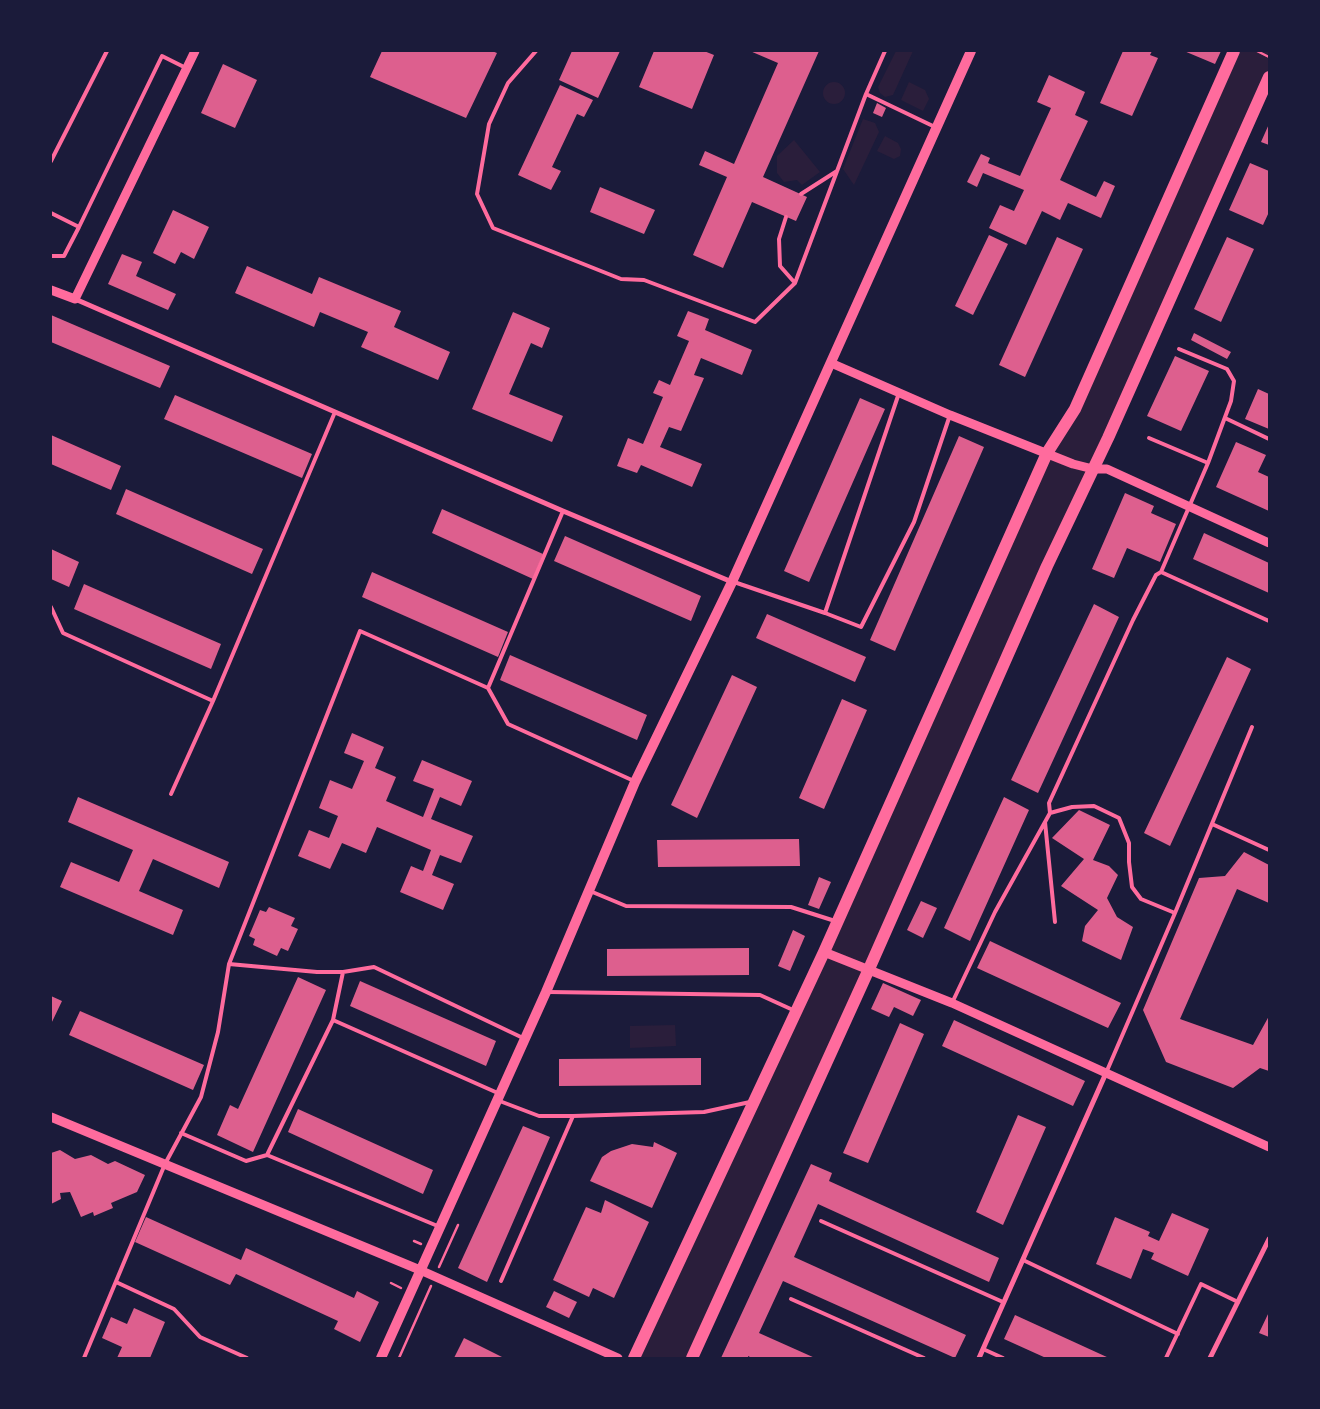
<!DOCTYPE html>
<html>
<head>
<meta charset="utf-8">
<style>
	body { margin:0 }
	#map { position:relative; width:1320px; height:1409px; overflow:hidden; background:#1b1b3a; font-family:Manrope,sans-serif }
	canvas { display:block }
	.frame { position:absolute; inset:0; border:52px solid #1b1b3a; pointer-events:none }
</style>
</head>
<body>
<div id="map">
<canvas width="1320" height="1409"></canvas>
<div class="frame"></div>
</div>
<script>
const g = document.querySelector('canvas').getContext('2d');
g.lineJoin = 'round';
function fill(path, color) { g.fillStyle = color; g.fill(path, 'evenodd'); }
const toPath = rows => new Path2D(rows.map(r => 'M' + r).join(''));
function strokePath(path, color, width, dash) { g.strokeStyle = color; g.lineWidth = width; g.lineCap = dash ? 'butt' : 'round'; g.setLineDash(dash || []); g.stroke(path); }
const green = toPath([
	[896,51,913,51,893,95,885,97,880,93,878,87],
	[1234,51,1269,51,1269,77,692,1358,634,1358,1047,453,1075,409],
	[909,82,925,90,929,99,923,111,901,100],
	'823 93a11 11 0 1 1 22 0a11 11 0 1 1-22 0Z',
	[863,119,875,123,879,132,854,185,843,169],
	[885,136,898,143,901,149,900,156,894,159,877,151],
	[794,140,820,172,802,185,797,180,784,182,777,173,777,156],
	[675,1025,676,1046,630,1048,630,1026]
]);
const building = toPath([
	[382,51,492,51,497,53,466,118,370,77],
	[572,51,620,51,598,98,559,80],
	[654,51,704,51,714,55,692,109,639,87],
	[750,51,819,51,763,177,807,197,796,221,752,202,723,268,693,255,727,177,699,165,705,151,734,164,778,63],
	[1123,51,1152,51,1150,55,1158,58,1132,116,1100,103],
	[1184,51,1221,51,1215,64],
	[223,64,257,80,235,128,201,113],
	[1049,75,1085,92,1075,115,1088,121,1060,180,1096,197,1104,181,1115,186,1101,218,1068,203,1060,220,1042,211,1026,245,989,228,1000,205,1014,211,1024,190,983,173,977,187,967,182,981,154,990,158,988,163,1020,176,1051,108,1037,102],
	[560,85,593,100,584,117,577,114,552,167,561,171,551,190,518,175],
	[877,103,886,108,882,117,873,113],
	[1269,124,1269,145,1261,142],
	[1250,163,1269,171,1269,212,1263,225,1229,210],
	[600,187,655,210,644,234,590,212],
	[173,210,209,227,194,259,181,252,175,264,153,253],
	[989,235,1008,244,973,315,955,306],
	[1057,237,1083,249,1025,377,999,365],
	[1227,237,1254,249,1221,322,1194,309],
	[122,254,142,262,136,276,176,294,168,310,108,284],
	[247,266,312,294,319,277,401,311,394,327,450,352,438,380,361,347,368,332,320,312,314,327,235,293],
	[688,311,709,319,705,330,752,350,742,375,701,358,694,375,704,378,681,431,669,427,660,447,702,464,692,487,641,465,637,473,617,466,628,438,643,444,663,397,653,393,659,380,670,385,689,341,677,336],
	[513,312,550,328,542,348,531,343,509,394,563,416,552,442,472,409],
	[51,315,170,366,160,388,51,342],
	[1194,333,1231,352,1227,359,1191,340],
	[1175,356,1209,371,1181,431,1147,416],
	[1258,389,1269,394,1269,429,1245,419],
	[175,395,312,454,302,478,164,419],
	[860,398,885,409,809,582,784,571],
	[51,435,121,466,111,490,51,464],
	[959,436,984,447,895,651,870,640],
	[1236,442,1266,455,1258,472,1269,477,1269,511,1216,487],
	[126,489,263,549,252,574,116,514],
	[1125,493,1154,506,1151,513,1176,524,1160,562,1127,548,1114,578,1092,569],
	[442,509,543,554,533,579,432,533],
	[1204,533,1269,563,1269,593,1193,559],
	[565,536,701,596,691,621,554,561],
	[51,549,79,562,69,587,51,579],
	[372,572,508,632,498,657,362,597],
	[84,584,221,644,211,669,74,609],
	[1094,604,1119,617,1038,793,1011,780],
	[767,614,866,657,855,682,756,638],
	[510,655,647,715,637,740,500,680],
	[1227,657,1251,669,1170,846,1144,833],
	[732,675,757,687,697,818,671,805],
	[842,699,867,710,824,809,799,798],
	[352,733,384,747,375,768,396,777,386,801,423,817,434,789,413,781,422,760,472,781,461,806,440,797,431,819,473,836,461,863,440,855,432,875,454,884,443,910,400,892,411,866,423,871,431,850,377,827,366,853,342,843,330,869,298,856,309,830,329,838,338,816,319,808,330,780,352,789,364,761,344,753],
	[78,797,229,862,219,888,153,859,139,891,183,910,173,935,60,887,71,862,119,882,133,850,68,822],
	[1004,797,1029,810,970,941,944,928],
	[1079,810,1110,825,1093,860,1109,866,1118,875,1107,898,1117,917,1133,927,1121,960,1082,941,1085,926,1098,910,1061,886,1084,859,1052,838],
	[799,839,800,866,658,867,657,840],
	[1244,852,1269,865,1269,903,1237,889,1180,1019,1253,1045,1269,1016,1269,1071,1260,1068,1233,1088,1166,1062,1143,1010,1199,878,1225,876],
	[819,877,831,882,819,909,808,905],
	[921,901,937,908,923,938,907,930],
	[269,907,295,918,291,926,298,929,288,951,281,948,277,956,253,945,255,939,249,936,260,910,266,912],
	[793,930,805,936,790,971,778,966],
	[990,941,1121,1003,1108,1028,977,968],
	[749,948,749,975,607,976,607,949],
	[298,977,326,990,253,1152,217,1135,230,1105,238,1109],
	[360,981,496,1041,486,1066,350,1006],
	[883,983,921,1000,913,1016,894,1007,889,1017,871,1009],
	[51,996,62,1001,51,1024],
	[80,1011,204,1065,193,1090,69,1035],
	[954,1020,1085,1081,1073,1106,942,1046],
	[900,1023,924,1034,868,1163,843,1153],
	[701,1058,701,1085,559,1086,559,1059],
	[298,1109,433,1170,423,1194,288,1132],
	[1018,1115,1046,1127,1003,1225,976,1212],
	[523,1126,550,1137,487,1282,458,1268],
	[654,1142,677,1153,652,1208,590,1181,602,1157,611,1151,632,1144,653,1147],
	[60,1150,75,1159,91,1155,108,1164,115,1161,145,1175,137,1192,111,1203,113,1208,94,1216,93,1212,81,1217,70,1192,60,1193,61,1199,51,1204,51,1153],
	[811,1164,832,1173,829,1181,999,1258,989,1282,818,1204,794,1257,966,1335,955,1358,783,1281,759,1333,815,1358,752,1358,748,1356,748,1358,721,1358],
	[605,1200,649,1222,614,1298,593,1288,589,1297,553,1280,586,1207,601,1213],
	[1172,1213,1209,1229,1188,1276,1151,1259,1154,1253,1143,1249,1131,1279,1096,1264,1115,1217,1150,1232,1148,1236,1159,1241],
	[146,1217,241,1260,246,1248,354,1298,357,1291,379,1302,360,1342,334,1329,338,1321,236,1274,230,1285,135,1242],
	[554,1291,577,1302,569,1318,546,1307],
	[134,1308,165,1322,150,1358,117,1358,122,1347,102,1338,111,1317,127,1324],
	[1269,1312,1269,1337,1259,1333],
	[1015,1315,1109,1358,1046,1358,1004,1339],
	[464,1338,504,1358,454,1358]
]);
const path = toPath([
	[1257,51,1269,57],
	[414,1241,421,1244],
	[439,1267,458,1225],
	[391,1283,401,1288],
	[399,1358,431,1286]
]);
const service = toPath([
	[536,51,508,83,489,124,477,194,493,228,621,279,644,280,755,322,795,283,866,94,935,127],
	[866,94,885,51],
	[51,161,107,51],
	[801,194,837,171],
	[51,213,79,227,64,256,51,256],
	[786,217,779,239,780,266,795,283],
	[79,227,162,56,186,68],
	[1179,349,1227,369,1234,381,1231,401,1208,463],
	[1225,418,1269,439],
	[1149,438,1208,463,1161,572,1269,621],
	[734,582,825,613,861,627,914,522,950,415],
	[51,607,63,633,213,701],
	[825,613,899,393],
	[488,688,563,511],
	[171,794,213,701,335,412],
	[1050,813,1049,803,1133,620,1156,575,1161,572],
	[1045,822,1055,922],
	[1212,824,1269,850],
	[590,891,626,906,791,907,835,921],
	[548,992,760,995,793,1010],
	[952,1003,995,912,1050,813,1072,807,1094,806,1119,818,1129,843,1129,862,1132,887,1141,899,1175,913],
	[333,1020,500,1094],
	[523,1038,374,967,343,972,317,972,229,964,360,631,488,688,508,724,634,781],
	[1106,1073,1175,913,1252,727],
	[497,1100,539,1116,573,1116,501,1281],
	[573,1116,704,1112,750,1102],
	[181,1133,246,1161,267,1155,333,1020,343,972],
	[267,1155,440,1227],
	[821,1221,1003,1302],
	[1023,1260,1178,1334],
	[116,1282,174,1309,200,1337,247,1358],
	[791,1299,924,1358],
	[983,1349,1003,1358],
	[84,1358,165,1164,201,1097,218,1032,229,964],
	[1166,1358,1201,1284,1238,1302]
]);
const minor = toPath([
	[75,299,563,511,732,582],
	[979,1358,1106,1073],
	[1210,1358,1269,1239]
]);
const tertiary = toPath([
	[51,290,75,299,195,51],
	[831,363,950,415,1073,464,1093,469,1107,469,1269,543],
	[824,952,952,1003,1269,1147],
	[51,1117,420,1270,618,1358]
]);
const secondary = toPath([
	[381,1358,546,992,635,782,732,582,971,51]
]);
const trunk = toPath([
	[634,1358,824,952,1047,453,1075,409,1234,51],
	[692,1358,869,969,1047,566,1108,438,1269,77]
]);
fill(green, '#2a1e3b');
fill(building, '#dd5f8e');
strokePath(path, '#ff6b9d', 2.5);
strokePath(service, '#ff6b9d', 4);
strokePath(minor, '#ff6b9d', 5);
strokePath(tertiary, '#ff6b9d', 9);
strokePath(secondary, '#ff6b9d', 10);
strokePath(trunk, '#ff6b9d', 12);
</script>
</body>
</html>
